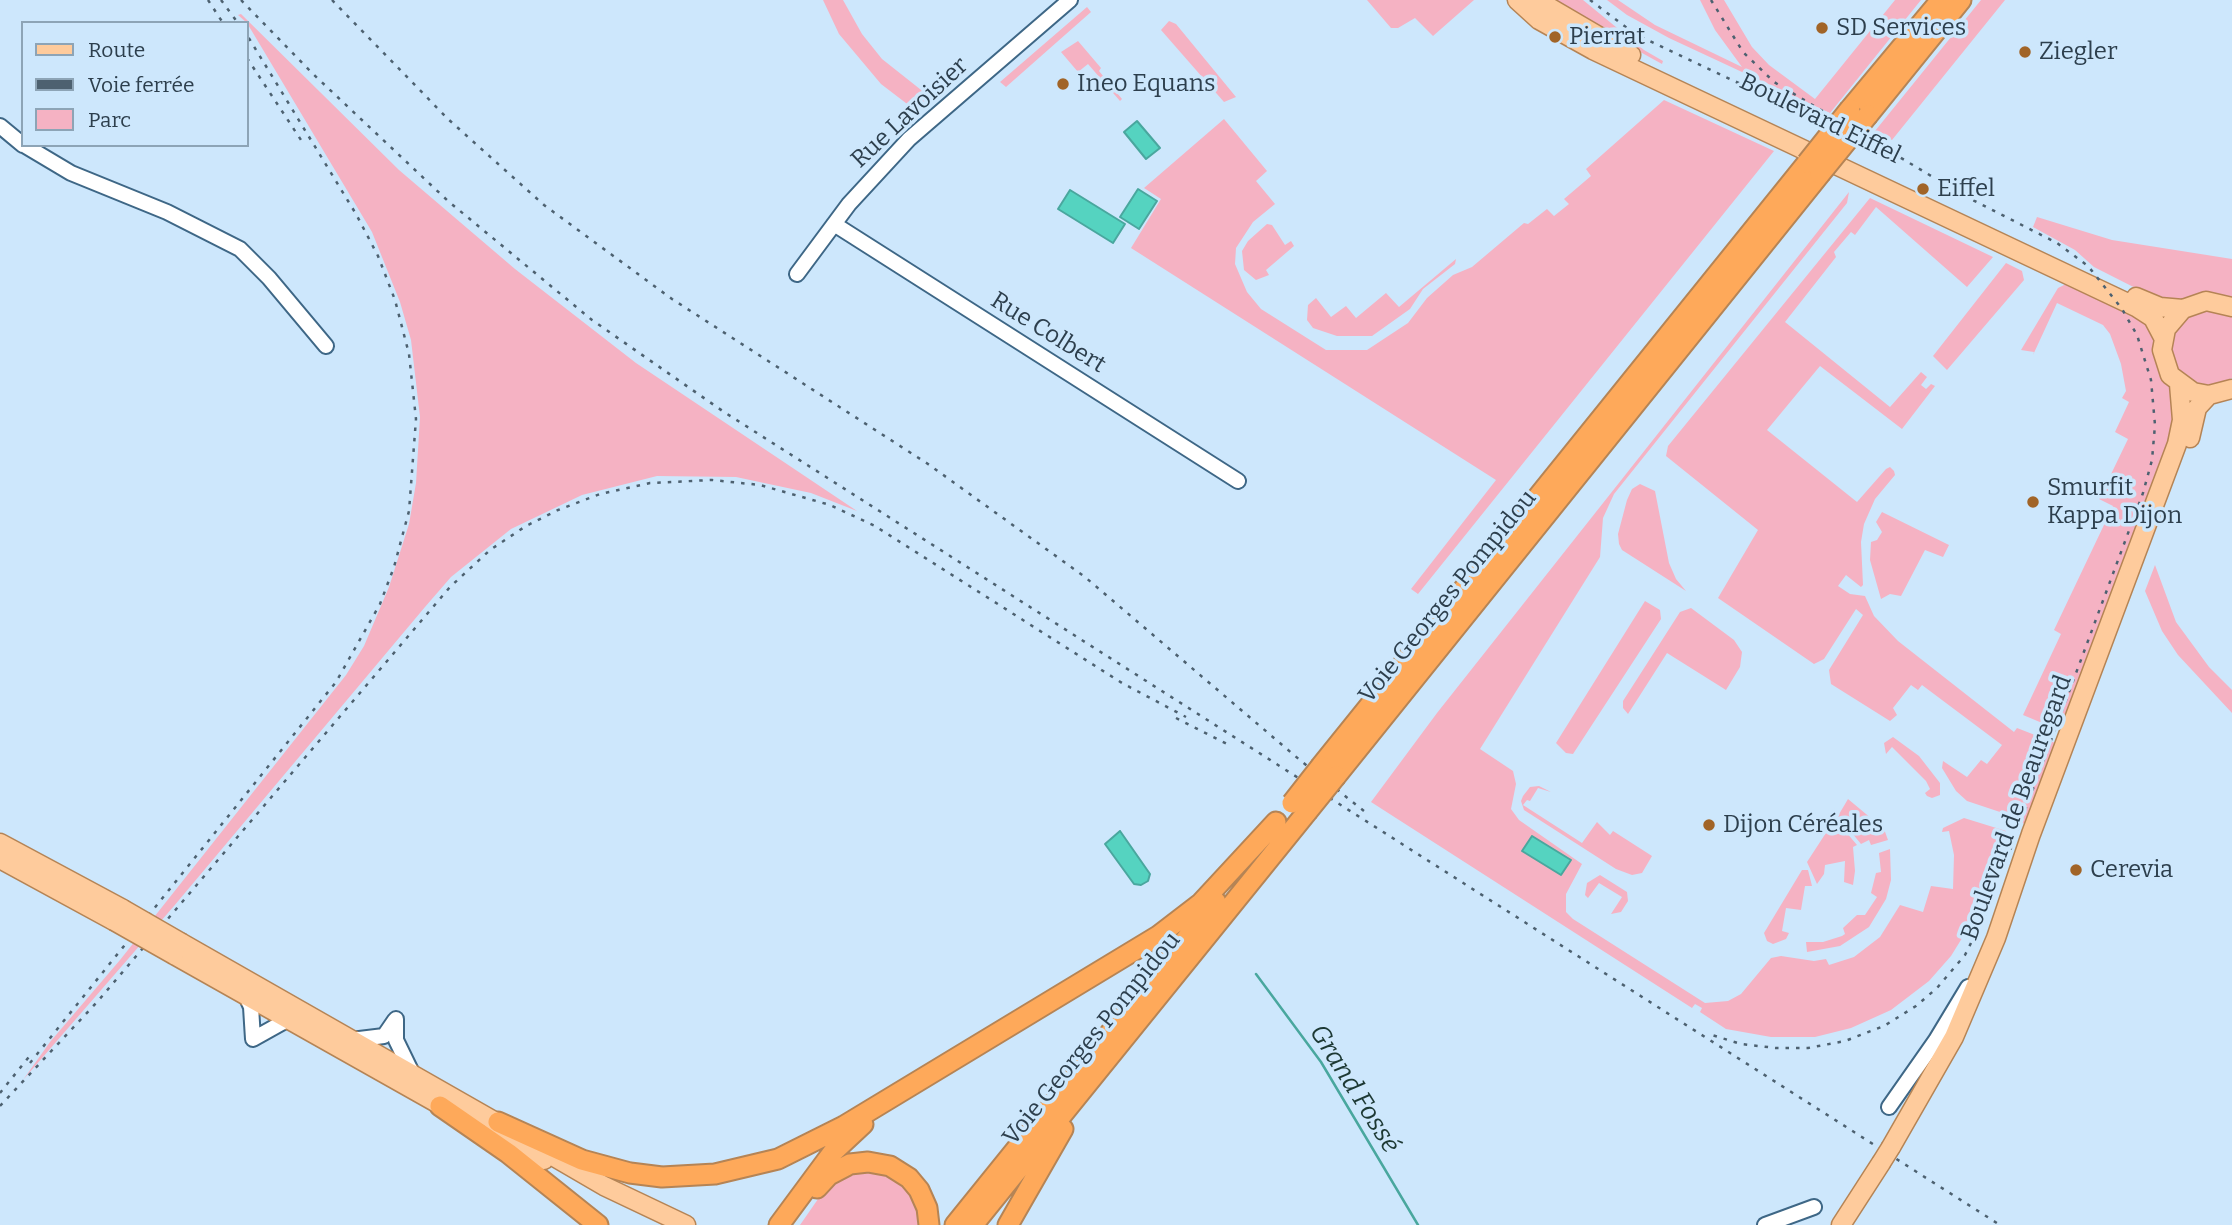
<!DOCTYPE html>
<html>
<head>
<meta charset="utf-8">
<style>
	body { margin:0 }
	#map { position:relative; width:2232px; height:1225px; overflow:hidden; background:#cde7fc; font-family:Bitter,serif }
	canvas { display:block }
	.legend { position:absolute; left:21px; top:21px; width:228px; height:126px; box-sizing:border-box; background:#cde7fc; border:2px solid #8da4b6; margin:0; padding:9px 12px; list-style:none; font-size:21px; color:#2d3f4d }
	.legend li { display:flex; align-items:center; gap:14px; height:35px }
	.legend b { width:35px; border:2px solid #8da4b6 }
</style>
</head>
<body>
<div id="map">
<canvas width="2232" height="1225"></canvas>
<ul class="legend">
<li><b style="height:9px;background:#fecb9c"></b>Route</li>
<li><b style="height:9px;background:#4d6170"></b>Voie ferrée</li>
<li><b style="height:19px;background:#f5b2c3"></b>Parc</li>
</ul>
</div>
<script>
const g = document.querySelector('canvas').getContext('2d');
g.lineJoin = 'round';
function fill(path, color) { g.fillStyle = color; g.fill(path, 'evenodd'); }
const toPath = rows => new Path2D(rows.map(r => 'M' + r).join(''));
function strokePath(path, color, width, dash) { g.strokeStyle = color; g.lineWidth = width; g.lineCap = dash ? 'butt' : 'round'; g.setLineDash(dash || []); g.stroke(path); }
function drawText(font, color, halo, rows, align = 'center') {
  g.font = font + ' Bitter,serif'; g.lineWidth = 7; g.setLineDash([]); g.textBaseline = 'middle'; g.strokeStyle = halo; g.fillStyle = color; for (const [text, x, y, turn = 0] of rows) {
    g.save(); g.translate(x, y); g.rotate((+turn || 0) * Math.PI / 180); g.textAlign = isNaN(turn) ? turn : align; if (halo) g.strokeText(text, 0, 0); g.fillText(text, 0, 0); g.restore();
  }
}
const green = toPath([
	[823,0,843,0,862,34,882,59,930,97,915,110,881,84,839,34],
	[1367,0,1474,0,1433,36,1415,18,1398,28,1391,28],
	[1546,0,1583,0,1644,50,1663,61,1662,64],
	[1607,0,1618,0,1655,25,1742,67,1715,30,1700,0,1724,0,1752,47,1769,65,1815,99,1895,0,1921,0,1830,113,1669,38,1627,15],
	[1981,0,2005,0,1892,140,1875,131],
	[1087,7,1091,12,1006,87,1000,82],
	[241,14,399,170,515,269,636,363,857,511,811,493,736,477,657,476,582,495,511,529,451,577,425,607,174,906,23,1080,50,1042,120,960,346,675,364,646,389,587,409,524,416,483,420,417,411,340,400,302,372,232,247,23,238,15],
	[1169,21,1176,24,1236,97,1224,102,1161,30],
	[1078,41,1101,68,1099,71,1122,99,1120,101,1088,64,1078,72,1061,52],
	[1664,100,1774,151,1418,594,1411,589,1496,480,1131,248,1161,199,1144,188,1224,119,1267,171,1256,181,1275,204,1253,222,1236,248,1235,264,1247,292,1261,309,1326,350,1367,350,1408,323,1427,298,1453,275,1472,267,1524,223,1528,224,1547,209,1554,216,1569,204,1564,199,1591,176,1586,169],
	[1849,192,1847,203,1614,494,1603,518,1600,557,1480,749,1513,771,1516,784,1511,809,1519,820,1582,864,1566,894,1566,912,1573,919,1705,1003,1728,1001,1741,994,1771,958,1781,956,1814,961,1826,959,1829,965,1854,957,1880,937,1900,905,1923,912,1931,886,1953,889,1954,855,1949,831,1942,832,1943,828,1964,818,2006,831,1972,922,1951,956,1929,981,1891,1010,1851,1028,1815,1037,1771,1037,1726,1029,1700,1012,1702,1008,1695,1004,1692,1008,1371,802,1437,713],
	[1870,198,1993,257,1967,287,1876,207,1855,235,1851,232,1834,252,1836,257,1785,322,1890,407,1921,372,1927,377,1921,385,1926,389,1931,384,1935,386,1902,429,1820,366,1767,430,1857,502,1886,469,1890,467,1894,471,1895,475,1875,499,1864,524,1861,542,1863,585,1861,587,1846,575,1838,586,1850,594,1865,596,1874,616,1898,641,2014,732,2017,728,2058,744,2026,825,2012,816,1967,801,1956,791,1942,768,1943,761,1967,777,1981,760,1987,764,2002,745,1922,685,1918,690,1911,685,1893,708,1897,715,1890,721,1831,684,1829,670,1863,615,1856,609,1824,659,1814,664,1718,598,1758,530,1666,456,1668,446],
	[2037,217,2112,240,2232,259,2232,298,2203,294,2181,302,2165,303,2094,267,2075,250,2033,227],
	[1267,224,1272,225,1285,245,1291,241,1294,246,1266,270,1269,275,1256,280,1244,270,1242,251,1248,241],
	[1456,259,1455,264,1423,289,1410,309,1372,336,1337,336,1313,328,1307,320,1308,305,1316,298,1331,317,1346,306,1356,318,1386,293,1399,307],
	[2006,263,2022,271,2024,280,1947,370,1933,356],
	[2070,282,2153,325,2171,383,2177,426,2065,728,2059,730,2023,715,2061,634,2054,630,2113,506,2099,499,2128,439,2115,432,2129,402,2122,398,2126,391,2121,364,2110,334,2103,325,2057,303,2033,355,2034,352,2021,350,2058,288],
	[2207,308,2232,315,2232,378,2213,386,2189,381,2180,373,2170,350,2171,338,2184,317],
	[1640,484,1655,491,1669,563,1676,579,1686,591,1622,550,1619,544,1618,534,1627,500,1632,489],
	[1882,512,1949,545,1943,557,1925,550,1901,596,1890,594,1881,599,1870,560,1871,542,1877,540,1882,532,1876,522],
	[2155,565,2176,622,2209,667,2232,690,2232,713,2178,655,2162,631,2145,591],
	[1645,601,1660,610,1661,619,1573,754,1566,753,1556,743],
	[1691,608,1734,640,1742,652,1740,667,1726,690,1667,653,1628,714,1623,708,1623,701,1680,612],
	[1893,737,1919,756,1940,783,1940,795,1932,798,1927,796,1925,793,1930,789,1926,781,1892,747,1886,754,1884,743],
	[1539,786,1551,792,1538,788,1530,801,1527,800,1523,805,1582,843,1597,822,1610,835,1613,831,1652,856,1642,873,1632,875,1616,869,1524,810,1521,801,1523,796,1530,787],
	[1848,799,1884,829,1888,840,1871,845,1869,840,1861,844,1838,816],
	[1835,819,1857,845,1853,847,1855,871,1853,885,1844,882,1845,861,1825,865,1824,874,1817,884,1807,862],
	[1890,849,1891,880,1886,899,1869,927,1840,946,1807,952,1806,942,1823,942,1842,936,1845,934,1843,928,1857,915,1865,915,1877,897,1871,893,1876,873,1881,872,1879,853],
	[1802,870,1808,870,1812,886,1805,886,1801,910,1786,908,1782,931,1789,933,1786,939,1773,944,1767,941,1764,933],
	[1600,875,1627,892,1628,901,1621,912,1611,914,1622,897,1599,883,1588,898,1585,895,1587,883],
	[858,1169,893,1175,915,1197,922,1225,800,1225,825,1189]
]);
const water = toPath([
	[1137,121,1160,148,1146,159,1124,132,1137,121],
	[1138,189,1157,201,1139,229,1120,217,1138,189],
	[1070,190,1125,224,1113,243,1058,209,1070,190],
	[1120,831,1150,874,1148,881,1141,885,1134,884,1105,844,1120,831],
	[1532,836,1571,860,1561,875,1522,851,1532,836]
]);
const stream = toPath([
	[1256,974,1321,1062,1418,1225]
]);
const minor = toPath([
	[0,126,23,145],
	[24,145,71,173,167,212,240,249,269,278,326,346],
	[834,224,1238,481],
	[797,274,849,204,909,139,1070,0],
	[247,998,251,1007,253,1039,287,1020],
	[396,1019,396,1040,413,1075],
	[351,1040,384,1036,395,1020],
	[1889,1107,1936,1040,1968,987],
	[1765,1225,1814,1207]
]);
const major = toPath([
	[1517,0,1539,20,1593,50,2136,307,2153,318,2163,337],
	[1537,0,1631,55],
	[2136,297,2160,307,2183,309],
	[2232,307,2206,301,2183,309,2166,329,2162,350,2170,375,2193,392,2209,395,2232,389],
	[2190,438,2197,408,2209,395],
	[0,843,123,909],
	[0,859,114,921],
	[182,943,510,1130],
	[174,955,451,1111],
	[492,1132,544,1160],
	[537,1147,604,1186,686,1225],
	[1891,1147,1954,1037,1996,938,2031,834,2177,444,2182,420,2179,384],
	[1841,1225,1881,1163]
]);
const highway = toPath([
	[1850,109,1941,0],
	[1868,115,1961,0],
	[1321,766,1807,163],
	[1336,776,1820,174],
	[440,1106,508,1153,598,1225],
	[498,1122,582,1160,630,1173,662,1177,715,1174,778,1159,844,1126,1158,936,1201,903,1276,822],
	[817,1188,829,1175,850,1164,868,1162,890,1166,909,1178,919,1190,927,1208,929,1225],
	[779,1225,833,1152,863,1124],
	[955,1225,1216,902],
	[973,1225,1307,812],
	[1008,1225,1063,1129]
]);
const rail = toPath([
	[208,0,223,23],
	[221,0,238,23],
	[241,0,312,73,448,201,592,320,724,412,2000,1225],
	[332,0,448,119,544,205,672,299,928,464,1085,577,1301,761,1369,815],
	[1590,0,1635,34,1823,123],
	[1711,0,1743,52,1774,82,1963,195,2057,243,2088,266,2122,309,2137,335,2151,380,2155,425,2152,460,2143,493,1989,907,1965,955,1937,988,1916,1006,1884,1026,1845,1041,1808,1048,1776,1048,1741,1044,1712,1035],
	[247,58,301,140],
	[1176,718,1229,745],
	[30,1063,336,682,380,604,394,567,409,511,416,419,409,354,395,300,378,256,356,214,247,35],
	[0,1093,32,1053],
	[0,1106,98,1001,450,587,490,550,526,526,558,510,600,494,650,483,712,480,760,485,830,505,875,526,1122,683,1186,717]
]);
const majorBridge = toPath([
	[123,909,182,943],
	[114,921,174,955],
	[1881,1163,1891,1147]
]);
const highwayBridge = toPath([
	[1807,163,1850,109],
	[1820,174,1868,115],
	[1292,803,1321,766],
	[1307,812,1336,776]
]);
const markers = [
	[1822,28,7,"#a16427"],
	[1555,37,7,"#a16427"],
	[2025,52,7,"#a16427"],
	[1063,84,7,"#a16427"],
	[1923,189,7,"#a16427"],
	[2033,502,7,"#a16427"],
	[1709,825,7,"#a16427"],
	[2076,870,7,"#a16427"]
];
const poiNames = [
	["SD Services",1836,28],
	["Pierrat",1569,37],
	["Ziegler",2039,52],
	["Ineo Equans",1077,84],
	["Eiffel",1937,189],
	["Smurfit",2047,488],
	["Kappa Dijon",2047,516],
	["Dijon Céréales",1723,825],
	["Cerevia",2090,870]
];
const streetNames = [
	["Rue Lavoisier",910,113,-43],
	["Boulevard Eiffel",1820,119,26],
	["Rue Colbert",1048,333,32],
	["Voie Georges Pompidou",1448,597,-51],
	["Boulevard de Beauregard",2017,808,-70],
	["Voie Georges Pompidou",1092,1039,-51]
];
const waterNames = [
	["Grand Fossé",1354,1089,58]
];
fill(green, '#f5b2c3');
fill(water, '#55d3c0');
strokePath(water, '#49a79e', 2);
strokePath(stream, '#49a79e', 2.5);
strokePath(minor, '#3e6786', 18);
strokePath(major, '#b58455', 21);
strokePath(highway, '#b58455', 23);
strokePath(minor, '#fff', 14);
strokePath(major, '#fecb9c', 18);
strokePath(highway, '#fea95a', 19);
strokePath(rail, '#4d6170', 2.5, [3.5, 7]);
strokePath(majorBridge, '#b58455', 21, []);
strokePath(highwayBridge, '#b58455', 23, []);
strokePath(majorBridge, '#fecb9c', 18);
strokePath(highwayBridge, '#fea95a', 19);
for (const [x, y, r, color] of markers) { const dot = new Path2D(); dot.arc(x, y, r, 0, 2 * Math.PI); g.fillStyle = color; g.fill(dot); strokePath(dot, '#cde7fc', 2.5); }
drawText('24px', '#2d3f4d', '#cde7fc', poiNames, 'left');
drawText('24px', '#2d3f4d', '#cde7fc', streetNames);
drawText('italic 26px', '#1d3934', '#cde7fc', waterNames);
</script>
</body>
</html>
